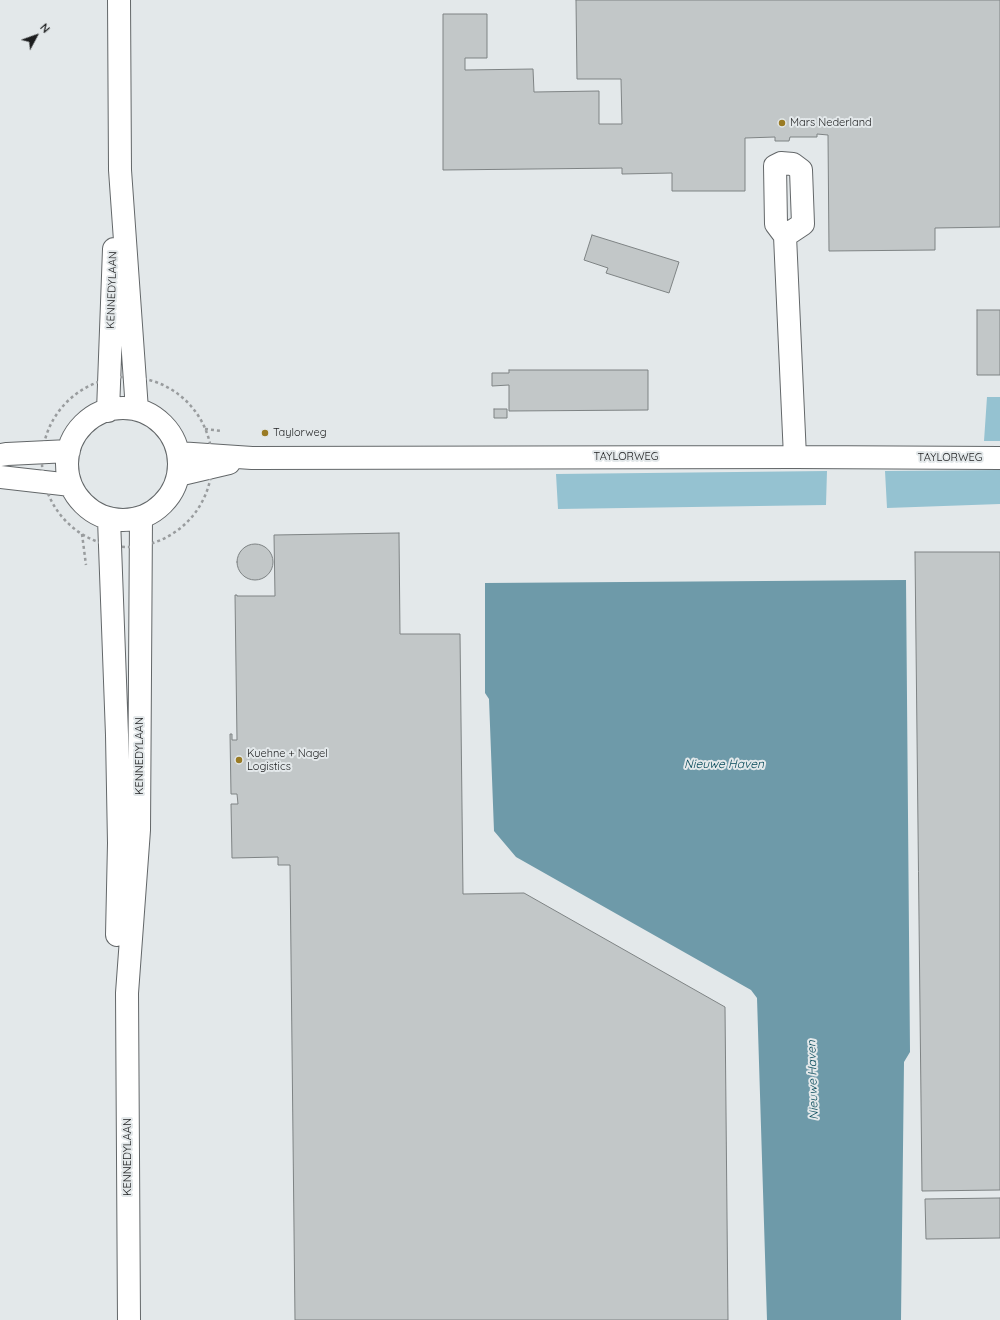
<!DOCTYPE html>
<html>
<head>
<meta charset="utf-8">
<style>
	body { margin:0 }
	#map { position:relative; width:1000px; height:1320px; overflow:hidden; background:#e3e8ea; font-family:Quicksand,sans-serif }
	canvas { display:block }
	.north { position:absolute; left:16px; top:16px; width:40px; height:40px; -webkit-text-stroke:3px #e3e8ea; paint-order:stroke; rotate:49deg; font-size:11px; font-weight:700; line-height:16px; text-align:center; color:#1c1d1e }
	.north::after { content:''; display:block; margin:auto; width:14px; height:18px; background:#1c1d1e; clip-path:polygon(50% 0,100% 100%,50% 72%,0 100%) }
</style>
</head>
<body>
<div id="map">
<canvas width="1000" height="1320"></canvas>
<div class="north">N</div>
</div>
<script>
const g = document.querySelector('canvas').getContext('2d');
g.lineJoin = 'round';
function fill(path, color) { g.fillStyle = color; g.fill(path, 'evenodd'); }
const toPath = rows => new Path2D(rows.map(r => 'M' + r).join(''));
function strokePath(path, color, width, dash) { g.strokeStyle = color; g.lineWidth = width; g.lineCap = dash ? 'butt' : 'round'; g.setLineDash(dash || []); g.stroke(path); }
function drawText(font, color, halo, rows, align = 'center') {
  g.font = font + ' Quicksand,sans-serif'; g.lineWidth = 4; g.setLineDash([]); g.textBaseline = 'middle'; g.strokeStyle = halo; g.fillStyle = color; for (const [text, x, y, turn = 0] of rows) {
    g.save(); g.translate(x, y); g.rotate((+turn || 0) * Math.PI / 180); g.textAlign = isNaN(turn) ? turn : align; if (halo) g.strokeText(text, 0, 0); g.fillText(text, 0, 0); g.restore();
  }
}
const forest = toPath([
	[987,397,1000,397,1000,441,984,441],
	[1000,470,1000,504,887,508,885,471],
	[827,471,826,505,558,509,556,474]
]);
const water = toPath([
	[906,580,910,1052,904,1062,901,1320,767,1320,757,998,751,990,516,857,494,831,489,699,485,693,485,583]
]);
const building = toPath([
	[576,0,1000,0,1000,227,935,228,935,250,829,251,828,135,817,134,817,137,790,137,789,141,775,141,775,137,745,138,745,191,672,191,672,173,622,174,622,168,443,170,443,14,487,14,487,58,465,58,465,70,533,69,534,92,599,91,599,124,622,124,621,79,577,79,576,0],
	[592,235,679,262,669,293,606,273,608,268,584,260,592,235],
	[977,310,1000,310,1000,375,977,375,977,310],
	[509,370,648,370,648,410,509,411,509,385,492,386,492,373,509,373,509,370],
	[494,409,507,409,507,418,494,418,494,409],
	[399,533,400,634,460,634,463,894,524,893,725,1007,728,1320,295,1320,290,865,278,865,278,857,232,858,231,804,238,804,237,794,231,794,230,734,232,734,232,740,237,740,235,595,237,595,237,596,275,596,274,535,399,533],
	'237 562a18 18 0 1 1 36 0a18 18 0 1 1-36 0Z',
	[915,552,1000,552,1000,1190,922,1191,915,552],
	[1000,1198,1000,1238,926,1239,925,1199,1000,1198]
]);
const path = toPath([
	'42 462a85 85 0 1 1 170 0a85 85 0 1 1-170 0Z',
	[205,429,222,431],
	[82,534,86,565]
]);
const minor = toPath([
	[119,0,120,170,137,410],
	[785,236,776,224,775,166,781,163,793,164,801,170,803,224,785,236,795,457],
	'67 464a56 56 0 1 1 112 0a56 56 0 1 1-112 0Z',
	[108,411,114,249],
	[178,453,252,458,795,457,1000,458],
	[0,455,7,454,69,451],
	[178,475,229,463],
	[0,477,71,485],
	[109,519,117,735,119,843,117,935],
	[129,1320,127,993,139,830,141,517]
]);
const markers = [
	[782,123,4,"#9a7b24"],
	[265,433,4,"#9a7b24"],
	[239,760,4,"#9a7b24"]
];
const poiNames = [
	["Mars Nederland",790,123],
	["Taylorweg",273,433],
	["Kuehne + Nagel",247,754],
	["Logistics",247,767]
];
const streetNames = [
	["KENNEDYLAAN",112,290,-88],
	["TAYLORWEG",626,457],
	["TAYLORWEG",950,458],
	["KENNEDYLAAN",140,756,-90],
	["KENNEDYLAAN",128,1157,-90]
];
const waterNames = [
	["Nieuwe Haven",724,764],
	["Nieuwe Haven",813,1080,-92]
];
fill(forest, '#95c2d1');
fill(water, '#6e9aa9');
fill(building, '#c2c7c8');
strokePath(building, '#7e8384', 1);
strokePath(minor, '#636769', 24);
strokePath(path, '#999c9e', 2.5, [3, 3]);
strokePath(minor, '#fff', 22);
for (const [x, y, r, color] of markers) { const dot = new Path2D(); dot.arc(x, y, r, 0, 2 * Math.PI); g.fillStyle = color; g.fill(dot); strokePath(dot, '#e3e8ea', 1.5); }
drawText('11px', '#1c1d1e', '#e3e8ea', poiNames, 'left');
drawText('11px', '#1c1d1e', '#e3e8ea', streetNames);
drawText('italic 12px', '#054858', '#e3e8ea', waterNames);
</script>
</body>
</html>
